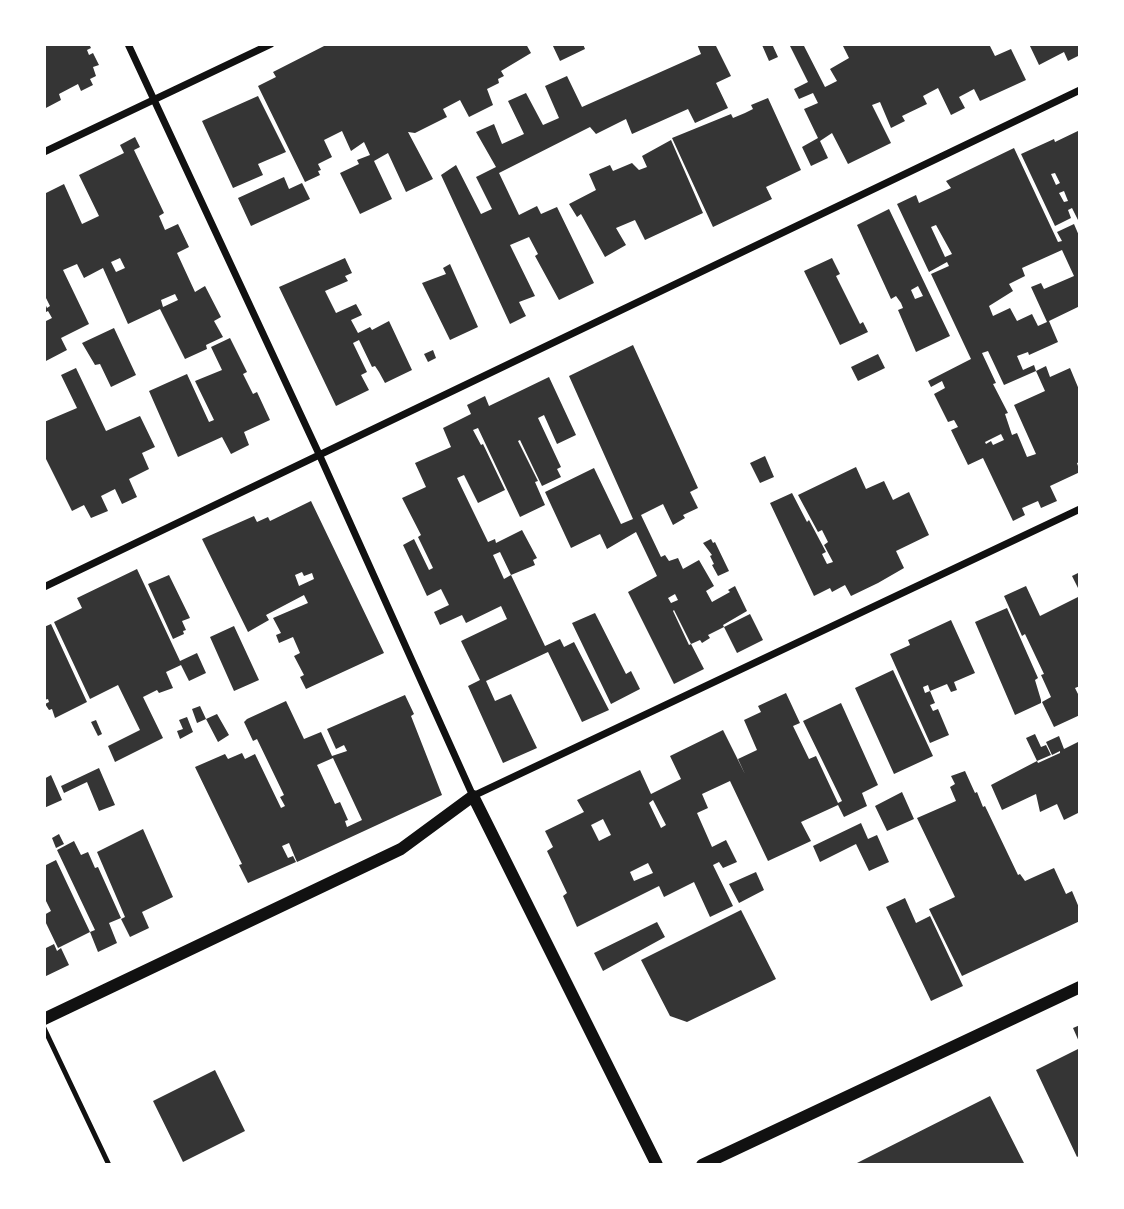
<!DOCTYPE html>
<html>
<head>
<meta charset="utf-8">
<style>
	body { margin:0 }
	#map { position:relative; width:1124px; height:1209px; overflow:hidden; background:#fff; font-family:"Space Grotesk",sans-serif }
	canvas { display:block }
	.frame { position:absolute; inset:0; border:46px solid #fff; pointer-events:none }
</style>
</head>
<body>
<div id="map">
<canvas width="1124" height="1209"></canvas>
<div class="frame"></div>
</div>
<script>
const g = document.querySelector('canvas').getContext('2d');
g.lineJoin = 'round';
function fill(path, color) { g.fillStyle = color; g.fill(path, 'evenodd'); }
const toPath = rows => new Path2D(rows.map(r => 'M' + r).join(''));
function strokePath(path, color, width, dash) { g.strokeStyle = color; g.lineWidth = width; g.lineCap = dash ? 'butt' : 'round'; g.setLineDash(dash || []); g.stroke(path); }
const building = toPath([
	[44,44,89,44,91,48,87,50,89,55,93,53,99,65,93,67,96,76,90,79,93,85,81,91,78,84,59,94,61,100,44,109],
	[328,44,526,44,531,53,501,71,504,76,498,79,499,83,487,89,493,105,469,117,460,100,443,109,447,117,415,133,408,132,433,179,406,192,388,153,374,161,392,199,360,214,340,173,359,164,357,160,370,155,364,142,351,151,342,131,324,140,332,157,318,164,321,170,318,171,320,175,305,182,258,86,276,77,273,72],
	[552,44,583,44,585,49,560,61],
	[697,44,715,44,731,76,716,83,728,108,695,123,688,109,632,134,626,119,596,134,590,127,499,173,519,215,537,206,541,214,557,207,594,283,559,300,535,256,538,254,529,237,510,245,535,296,519,302,526,316,510,324,441,175,456,165,481,214,492,209,476,177,496,167,476,132,494,124,502,144,524,134,508,101,526,93,543,125,559,118,545,86,567,76,582,107,701,54],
	[765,44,772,44,778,57,769,61,762,45],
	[793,44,803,44,825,87,837,81,830,69,849,58,842,44,989,44,995,56,1011,49,1026,80,980,101,974,89,959,97,965,108,951,115,938,88,923,96,927,104,902,116,905,121,891,128,880,102,872,105,891,143,848,164,832,133,820,141,828,158,811,166,802,147,818,138,804,109,818,103,813,93,799,99,794,89,808,82,790,46],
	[1029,44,1080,44,1080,55,1068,61,1064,52,1039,65],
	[258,96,286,152,258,164,263,175,233,188,202,121],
	[768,98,801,170,766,187,772,199,713,227,672,138,731,114,733,118,745,113,753,109,751,105],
	[1080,130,1080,219,1078,220,1072,208,1068,210,1071,218,1055,226,1021,154,1054,139,1055,142],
	[1055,173,1060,183,1056,185,1051,174],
	[1064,191,1068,201,1064,202,1059,193],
	[135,137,140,147,134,150,164,213,159,216,165,230,178,224,189,247,177,253,195,292,205,286,221,317,214,321,223,337,206,345,207,349,185,359,160,309,128,324,103,268,84,278,77,264,63,270,89,324,61,338,67,350,44,362,44,322,52,318,48,311,44,313,44,301,47,308,50,306,44,294,44,194,64,184,82,224,99,216,79,175,124,153,120,145],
	[120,258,125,268,116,272,111,262],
	[175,294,178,300,163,307,161,300],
	[671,140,703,213,645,240,635,220,616,228,626,245,605,257,581,214,577,217,569,204,596,190,589,174,610,165,613,171,632,163,639,170,647,167,642,156],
	[1014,148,1058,242,1062,241,1057,232,1074,224,1080,238,1080,306,1049,321,1058,342,1029,355,1028,352,1017,356,1023,370,1034,365,1036,371,1004,385,988,351,982,353,996,383,993,384,1008,413,1005,414,1012,435,1017,433,1027,457,1036,454,1014,405,1045,391,1036,371,1046,366,1050,377,1070,368,1080,392,1080,462,1077,463,1080,472,1050,486,1057,501,1041,508,1038,501,1022,508,1025,515,1013,521,983,458,968,465,951,430,958,427,954,420,948,422,934,394,945,388,942,381,931,387,928,381,971,359,931,274,949,266,947,262,929,272,897,204,916,195,919,203,951,188,946,181],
	[936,225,952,254,945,257,931,227],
	[1062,250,1074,276,1044,289,1041,283,1031,287,1047,322,1038,326,1032,314,1017,321,1010,308,993,316,989,306,1013,291,1009,284,1025,276,1022,268],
	[1001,434,1004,440,993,445,991,441,986,444,985,442],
	[284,177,289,189,302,183,310,199,251,226,238,198],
	[889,209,950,336,916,352,898,310,903,308,901,303,896,296,891,299,857,225],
	[918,286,923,296,915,299,911,290],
	[345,258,352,273,345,276,348,281,325,291,336,313,356,304,362,315,351,320,358,333,370,327,372,330,389,321,412,370,385,383,379,372,375,366,372,367,359,340,353,343,367,372,361,375,369,390,336,406,279,287],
	[832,258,840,274,836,276,860,324,863,322,868,332,840,345,804,271],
	[450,264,478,327,450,340,422,283,446,274,443,268],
	[114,328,136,375,111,387,100,364,95,365,82,343],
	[230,338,247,372,243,374,253,394,257,392,270,420,244,432,249,445,231,454,222,437,178,457,149,391,187,374,209,422,214,420,195,381,222,370,211,347],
	[633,345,698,488,690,492,698,508,683,515,685,518,673,525,663,504,641,515,661,557,665,555,669,561,678,558,683,569,699,560,714,586,706,591,712,602,730,592,728,590,735,586,747,611,723,625,724,627,750,614,763,640,737,653,724,627,708,635,710,638,702,643,700,640,691,644,674,610,673,611,689,645,691,644,704,669,674,684,628,592,657,576,636,532,607,549,600,534,571,548,545,492,594,468,621,524,633,519,569,376],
	[675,594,678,600,671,603,668,598],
	[433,350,436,358,428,362,424,354],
	[878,354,885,368,858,381,851,367],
	[76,368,106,431,140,416,155,447,142,453,149,469,129,479,137,497,122,504,115,489,101,496,108,511,91,518,84,505,72,511,44,455,44,422,77,408,61,375],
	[549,377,576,435,557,444,544,415,538,418,561,467,557,469,561,477,542,486,520,440,518,441,538,481,535,482,545,505,520,517,478,428,473,430,481,445,483,444,505,490,478,503,464,475,457,478,488,542,495,539,496,543,522,530,537,558,533,560,535,565,511,575,500,552,493,555,504,579,511,575,545,646,560,639,564,647,574,642,609,710,582,722,548,652,486,681,495,701,511,694,537,748,503,763,468,686,480,680,461,641,507,619,501,606,466,623,462,615,440,625,434,612,449,605,441,589,427,596,403,545,414,539,429,570,433,568,418,537,421,535,402,498,426,487,415,463,451,447,443,428,471,414,467,405,485,396,489,406],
	[765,456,774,477,760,483,750,463],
	[856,467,866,489,884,481,893,500,909,492,929,535,896,551,904,568,878,583,851,596,845,585,832,592,830,588,814,596,770,503,792,493,807,522,809,520,826,552,822,554,827,564,833,562,824,545,828,542,822,530,818,532,798,495],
	[311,501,384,653,306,689,300,677,304,675,294,656,300,653,293,637,279,643,276,635,281,633,273,618,308,603,304,595,266,615,269,620,248,632,202,539,254,516,257,522,268,517,270,521],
	[302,572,304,576,312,573,314,579,299,586,295,575],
	[711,539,713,543,715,542,729,571,718,576,712,565,714,564,710,556,712,555,703,543],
	[137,569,180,661,197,653,206,673,189,681,181,665,166,672,173,688,159,693,157,690,143,697,163,738,115,762,108,746,140,730,118,685,90,699,54,622,82,608,77,598],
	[1080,572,1080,592,1072,576],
	[169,575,190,618,182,621,186,630,183,631,184,634,173,639,148,584],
	[1026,586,1040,616,1080,596,1080,686,1075,688,1080,698,1080,715,1054,727,1042,702,1051,697,1041,675,1044,674,1025,634,1022,636,1004,596],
	[1007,608,1038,678,1035,680,1041,700,1041,703,1015,715,975,622],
	[595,613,626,674,631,671,640,689,611,704,572,623],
	[951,620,975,673,954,682,957,690,951,692,947,684,930,691,928,685,923,687,925,693,930,691,935,703,930,705,933,711,938,709,949,735,930,743,890,654,910,645,908,640],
	[51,624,87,702,55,718,52,709,49,710,45,704,49,702,48,699,44,700,44,627],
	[234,626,259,680,234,691,210,637],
	[893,670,933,756,894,774,855,688],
	[786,693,800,723,793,726,809,759,816,756,838,803,842,801,803,721,841,703,878,785,862,793,867,806,844,817,838,805,801,822,811,841,768,861,730,781,702,794,708,808,697,813,712,847,726,840,737,862,723,868,719,862,713,865,733,906,710,917,694,882,664,897,659,886,577,927,563,896,567,893,547,851,553,847,545,831,584,812,577,800,640,770,651,794,681,779,670,756,723,730,745,774,738,759,757,750,744,720,761,712,758,706],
	[653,800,666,825,661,828,649,803],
	[603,819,611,835,599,841,591,825],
	[648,863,653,873,634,881,630,872],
	[405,695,414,714,411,716,442,795,297,862,289,843,282,846,288,858,293,856,296,862,248,883,239,865,242,864,195,767,225,754,228,759,242,753,245,759,255,754,281,808,285,806,280,797,284,795,257,739,253,741,244,722,247,719,286,701,304,739,321,732,332,756,347,751,344,745,336,749,327,729],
	[333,758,362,820,347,827,345,821,348,820,340,802,335,804,317,765],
	[200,706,206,719,197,723,192,709],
	[217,714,229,735,218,742,206,719],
	[187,717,193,732,180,739,177,731,183,729,179,720],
	[96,720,102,734,98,736,91,722],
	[1035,734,1041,747,1046,745,1051,755,1037,761,1026,738],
	[1059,736,1064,749,1080,741,1080,812,1064,820,1057,804,1040,812,1036,794,1002,810,991,785,1037,761,1038,763,1060,753,1060,751,1052,755,1046,742],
	[99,768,115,805,99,811,87,782,64,793,61,786],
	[965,771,975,793,977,792,983,807,985,806,1018,875,1020,874,1025,881,1054,868,1066,894,1072,891,1080,910,1080,921,962,976,929,909,955,897,917,818,956,801,950,787,955,784,951,776],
	[51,775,62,800,44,808,44,779],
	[902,792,914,819,887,831,875,806],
	[861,823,868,839,877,835,889,862,869,871,856,844,820,862,813,846],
	[143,829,173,897,142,912,149,928,130,937,121,919,125,917,97,852],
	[59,834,64,844,56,848,52,838],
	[74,841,81,855,88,852,95,868,98,867,121,918,109,923,117,943,98,952,90,932,95,930,57,850],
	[56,860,90,932,58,948,44,919,44,915,51,911,44,897,44,876,46,875,44,866],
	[756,872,764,890,739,903,729,884],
	[905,898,916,923,930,916,963,986,931,1001,886,907],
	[741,910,776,979,687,1022,670,1016,641,960],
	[657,922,665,937,603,971,594,953],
	[54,944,57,951,61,948,69,965,44,977,44,949],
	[1080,1025,1080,1044,1073,1028],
	[1080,1048,1080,1155,1077,1157,1036,1070],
	[215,1070,245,1131,183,1162,153,1101],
	[990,1096,1025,1165,853,1165]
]);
const service = toPath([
	[44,1028,109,1165]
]);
const minor = toPath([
	[128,44,319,454,473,796,1080,509],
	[44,152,271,44],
	[44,587,1080,90]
]);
const tertiary = toPath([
	[44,1019,401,849,473,796,657,1165],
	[702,1165,1080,987]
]);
fill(building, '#353535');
strokePath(service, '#111', 5);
strokePath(minor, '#111', 7);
strokePath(tertiary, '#111', 12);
</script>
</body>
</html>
